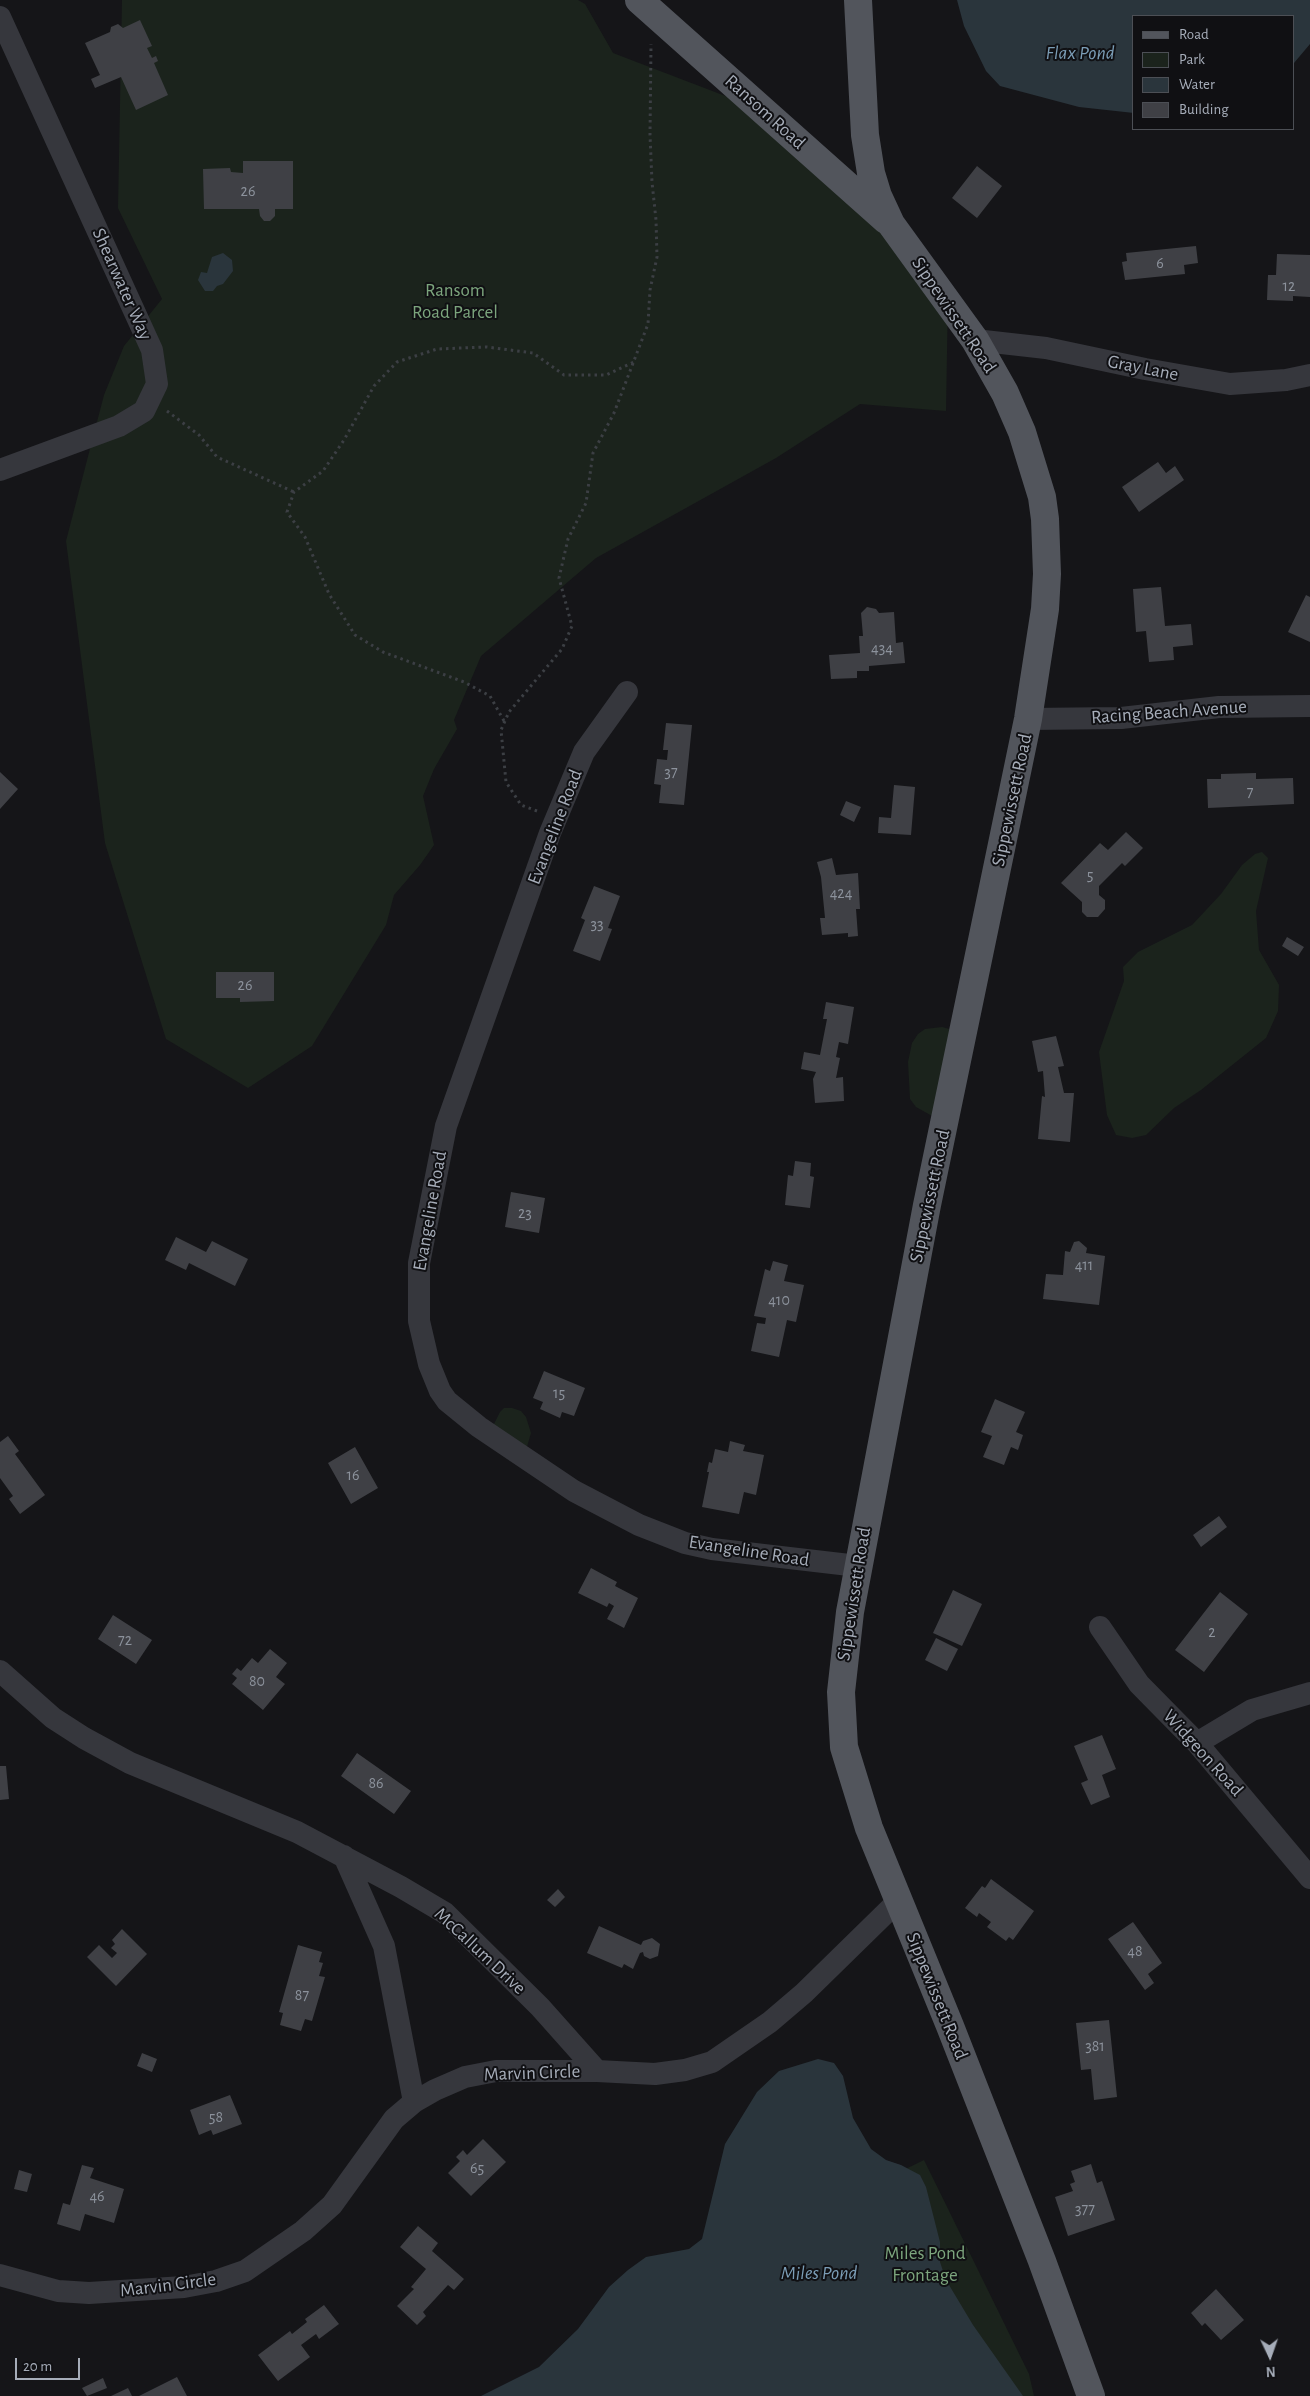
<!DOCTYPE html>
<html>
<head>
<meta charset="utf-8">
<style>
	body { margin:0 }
	#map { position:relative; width:1310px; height:2396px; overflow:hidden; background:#151518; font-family:"Alegreya Sans",sans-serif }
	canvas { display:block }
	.legend { position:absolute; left:1132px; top:15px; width:162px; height:115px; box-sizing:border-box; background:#101013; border:1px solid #4c4f55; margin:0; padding:6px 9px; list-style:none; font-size:15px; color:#a6adb9 }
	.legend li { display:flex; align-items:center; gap:10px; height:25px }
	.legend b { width:25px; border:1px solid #4c4f55 }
	.north { position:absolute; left:1245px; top:2331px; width:50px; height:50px; -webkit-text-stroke:4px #101013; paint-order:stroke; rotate:177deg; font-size:14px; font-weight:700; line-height:20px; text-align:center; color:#a6adb9 }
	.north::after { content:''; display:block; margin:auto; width:18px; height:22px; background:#a6adb9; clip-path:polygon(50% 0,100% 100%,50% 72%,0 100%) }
	.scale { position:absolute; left:15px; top:2358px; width:65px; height:22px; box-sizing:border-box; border:2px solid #a6adb9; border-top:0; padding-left:6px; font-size:15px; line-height:18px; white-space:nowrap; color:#a6adb9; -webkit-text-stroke:4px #101013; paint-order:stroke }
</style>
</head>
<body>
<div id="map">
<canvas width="1310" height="2396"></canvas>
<ul class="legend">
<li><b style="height:6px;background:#52555c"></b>Road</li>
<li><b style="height:14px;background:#1b231c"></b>Park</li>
<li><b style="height:14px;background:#2a353c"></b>Water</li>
<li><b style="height:14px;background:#3f4045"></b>Building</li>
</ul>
<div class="north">N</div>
<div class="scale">20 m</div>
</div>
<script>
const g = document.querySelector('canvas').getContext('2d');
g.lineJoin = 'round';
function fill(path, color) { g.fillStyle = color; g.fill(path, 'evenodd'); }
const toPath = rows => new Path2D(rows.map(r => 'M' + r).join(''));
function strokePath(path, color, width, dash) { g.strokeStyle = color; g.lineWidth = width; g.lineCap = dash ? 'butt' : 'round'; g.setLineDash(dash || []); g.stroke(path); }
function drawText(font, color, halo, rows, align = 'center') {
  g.font = font + ' "Alegreya Sans",sans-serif'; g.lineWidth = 4; g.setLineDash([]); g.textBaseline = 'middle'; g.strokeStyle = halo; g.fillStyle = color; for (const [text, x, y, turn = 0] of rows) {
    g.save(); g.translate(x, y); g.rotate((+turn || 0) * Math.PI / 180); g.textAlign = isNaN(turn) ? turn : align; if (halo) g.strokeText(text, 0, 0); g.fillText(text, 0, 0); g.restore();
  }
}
const green = toPath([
	[122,0,578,0,585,4,613,53,775,115,948,295,946,411,860,404,776,458,596,558,481,656,454,720,457,729,434,769,423,796,434,845,420,865,394,895,386,925,312,1046,248,1088,166,1039,105,843,66,541,104,395,124,346,162,299,118,208],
	[1262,852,1268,858,1256,911,1259,950,1279,985,1278,1011,1266,1038,1201,1090,1174,1108,1146,1135,1132,1138,1116,1135,1107,1115,1099,1052,1124,981,1123,967,1138,952,1192,925,1221,894,1242,865,1255,854],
	[942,1027,949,1029,951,1032,934,1117,916,1107,910,1099,908,1062,912,1043,918,1034,925,1029],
	[504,1408,512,1408,521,1411,526,1417,531,1433,526,1450,492,1428,500,1412],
	[924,2160,1029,2374,1034,2396,939,2396,842,2200]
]);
const water = toPath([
	[957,0,1310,0,1310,44,1294,63,1294,16,1134,16,1134,113,1079,107,1000,86,986,71,964,26],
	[223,253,232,260,233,271,223,284,217,286,213,291,205,291,198,280,201,272,207,273,212,257],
	[818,2059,834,2063,843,2076,853,2118,871,2149,886,2160,901,2165,920,2175,926,2187,940,2242,940,2262,946,2280,973,2325,1023,2396,481,2396,539,2367,578,2329,609,2287,628,2270,646,2257,689,2249,702,2239,725,2144,757,2092,779,2071]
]);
const building = toPath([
	[140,20,152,46,147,48,152,58,156,56,158,61,154,63,168,95,136,110,121,77,95,88,91,79,100,75,85,43,110,32,111,27,118,24,123,28],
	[243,161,293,161,293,209,275,209,275,216,270,221,264,221,260,216,259,209,204,209,203,169,230,168,231,172,243,173],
	[977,166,1002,186,977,218,952,198],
	[1196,246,1198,263,1184,265,1185,274,1125,280,1122,262,1127,261,1126,253],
	[1277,254,1310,255,1310,297,1293,296,1293,301,1267,300,1268,275,1276,275],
	[1158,462,1166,473,1175,466,1184,480,1139,512,1122,487],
	[1161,587,1165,626,1191,624,1193,645,1173,647,1174,660,1149,662,1146,631,1136,632,1133,589],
	[1306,595,1310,597,1310,642,1288,632],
	[867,607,876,609,879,613,894,612,896,643,903,642,905,663,869,666,869,671,857,671,857,678,831,679,829,655,860,653,859,636,863,636,861,613],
	[666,723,692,725,684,805,659,803,661,785,654,784,657,759,667,760,668,750,663,750],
	[0,772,18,789,0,809],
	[1256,773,1256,779,1293,778,1294,804,1208,808,1207,779,1221,779,1221,774],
	[894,785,915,787,911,835,878,833,879,817,891,818],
	[846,801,861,807,854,822,840,815],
	[1126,832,1143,848,1125,866,1122,863,1099,886,1099,895,1105,900,1105,909,1098,917,1087,917,1082,912,1082,902,1061,883,1100,843,1108,850],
	[832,858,836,875,858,873,860,909,856,909,858,936,848,937,848,933,822,935,820,918,825,918,821,877,817,862],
	[594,886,620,896,608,928,612,929,600,961,573,951,585,920,581,918],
	[1287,937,1304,947,1298,956,1282,946],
	[216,972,274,972,274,1001,240,1002,240,998,216,998],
	[826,1002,854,1007,848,1044,839,1042,836,1057,840,1058,836,1078,843,1077,844,1101,815,1103,813,1079,816,1072,801,1069,804,1052,820,1055,827,1019,823,1019],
	[1056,1036,1064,1066,1058,1067,1064,1093,1074,1093,1070,1142,1038,1139,1042,1096,1045,1097,1043,1071,1038,1072,1032,1041],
	[795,1161,811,1163,810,1176,814,1177,810,1208,785,1205,788,1175,793,1176],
	[511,1192,545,1198,539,1233,505,1227],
	[176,1237,206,1252,212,1241,248,1259,235,1286,189,1263,186,1270,165,1260],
	[1079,1241,1087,1248,1086,1253,1105,1256,1099,1305,1043,1299,1046,1274,1063,1275,1065,1251,1070,1252,1074,1242],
	[773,1261,788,1265,784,1281,804,1285,796,1322,787,1320,779,1357,751,1351,757,1323,765,1324,766,1318,754,1316,765,1269,770,1271],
	[544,1371,585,1388,574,1416,562,1412,560,1418,540,1409,543,1402,533,1398],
	[995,1399,1025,1412,1016,1432,1023,1435,1018,1450,1011,1447,1004,1465,983,1457,992,1436,981,1432],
	[8,1436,19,1451,15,1454,45,1495,20,1514,9,1499,13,1496,0,1478,0,1442],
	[730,1441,745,1445,743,1451,764,1455,756,1495,744,1492,739,1514,702,1507,709,1472,707,1472,709,1462,712,1463,715,1449,728,1452],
	[355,1447,378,1488,351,1504,328,1463],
	[1219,1516,1227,1527,1201,1547,1193,1535],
	[591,1568,617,1582,615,1586,638,1598,624,1628,607,1619,614,1606,609,1603,607,1607,578,1593],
	[953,1590,982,1604,962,1646,933,1633],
	[1220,1592,1248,1614,1204,1672,1175,1650],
	[113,1615,152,1640,136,1664,98,1639],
	[936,1638,958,1649,947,1671,925,1660],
	[270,1649,287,1663,276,1677,285,1684,263,1710,232,1684,237,1678,232,1674,237,1668,241,1671,252,1658,258,1663],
	[1102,1735,1116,1769,1102,1775,1110,1797,1091,1805,1081,1783,1088,1780,1074,1746],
	[357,1753,411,1791,394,1814,341,1776],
	[0,1766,6,1766,9,1799,0,1800],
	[991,1879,1034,1911,1013,1940,1009,1937,1006,1941,987,1927,991,1922,979,1913,977,1917,965,1908,982,1886,985,1888],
	[558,1889,565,1897,555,1907,547,1900],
	[1133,1922,1162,1963,1148,1974,1154,1983,1145,1990,1108,1939],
	[599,1926,641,1945,643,1941,652,1938,660,1944,658,1956,650,1959,644,1956,643,1952,640,1953,633,1969,624,1964,622,1968,587,1953],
	[122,1929,147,1954,116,1986,87,1957,99,1945,112,1958,117,1953,111,1948,115,1944,112,1940],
	[298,1945,322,1952,319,1962,323,1963,319,1976,325,1977,312,2021,305,2019,301,2031,280,2025,283,2013,279,2012],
	[1109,2020,1117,2097,1094,2100,1091,2069,1081,2070,1076,2023],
	[142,2053,157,2059,152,2072,137,2066],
	[230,2095,242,2124,213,2135,211,2130,199,2135,190,2110],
	[483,2139,506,2162,471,2196,448,2173,460,2161,456,2157,463,2150,467,2155],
	[1091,2164,1097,2183,1102,2181,1115,2220,1068,2236,1055,2197,1073,2191,1070,2184,1075,2182,1071,2171],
	[82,2165,94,2168,90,2178,124,2189,114,2223,85,2214,80,2231,57,2224,63,2203,70,2205],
	[19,2170,32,2174,27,2192,14,2189],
	[418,2226,438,2243,432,2251,464,2279,454,2290,448,2285,423,2312,426,2316,417,2325,397,2306,414,2289,411,2287,426,2269,400,2247],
	[1216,2289,1244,2320,1221,2340,1205,2323,1202,2326,1191,2313],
	[324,2305,339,2324,319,2339,316,2334,301,2345,310,2357,278,2381,258,2355,290,2331,292,2334,307,2322,305,2319],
	[177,2377,187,2396,139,2396],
	[103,2378,107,2388,87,2396,82,2388],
	[128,2388,132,2396,111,2396]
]);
const path = toPath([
	[167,411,199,435,217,457,294,492],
	[504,721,490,696,464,682,383,652,355,635,329,594,305,537,287,512,294,492,323,471,344,440,374,386,397,362,437,349,487,347,533,353,564,375,606,375,634,362],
	[537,811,521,805,506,782,501,730,509,712,562,649,572,626,559,578,568,539,586,503,593,453,614,413,648,324,650,290,657,257,656,220,652,182,650,135,651,44]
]);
const minor = toPath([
	[0,17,152,350,157,384,144,411,119,426,0,470],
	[975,340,1046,348,1145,369,1230,384,1286,380,1310,375],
	[627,692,584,752,550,833,446,1126,419,1263,419,1321,429,1364,440,1391,447,1401,479,1427,574,1491,639,1525,685,1543,712,1549,858,1566],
	[1028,719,1121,718,1219,707,1310,706],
	[1100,1627,1139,1684,1197,1743,1310,1878],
	[0,1671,53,1718,84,1738,130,1763,297,1832,401,1887,445,1913,540,2007,597,2071,655,2074,685,2070,712,2062,770,2022,804,1993,898,1901],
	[1197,1743,1252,1710,1310,1693],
	[344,1856,384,1946,414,2102],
	[0,2275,58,2291,89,2293,184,2287,216,2281,245,2271,303,2231,332,2205,394,2119,414,2102,435,2090,465,2077,496,2071,597,2071]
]);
const major = toPath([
	[639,0,886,220],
	[858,0,865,135,871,173,878,196,891,224,975,340,1005,393,1022,432,1042,497,1045,519,1047,574,1045,609,1028,719,927,1205,850,1612,841,1692,844,1747,869,1828,950,2026,1042,2261,1091,2396]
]);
const numberNames = [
	["26",248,191],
	["6",1160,263],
	["12",1289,286],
	["434",882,648],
	["37",671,772],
	["7",1250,792],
	["5",1090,875],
	["424",841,893],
	["33",597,924],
	["26",245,985],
	["23",525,1213],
	["411",1084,1265],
	["410",779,1300],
	["15",559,1393],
	["16",353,1475],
	["2",1212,1632],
	["72",125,1640],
	["80",257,1681],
	["86",376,1783],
	["48",1135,1951],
	["87",302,1995],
	["381",1095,2046],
	["58",216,2117],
	["65",477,2168],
	["46",97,2196],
	["377",1085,2209]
];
const streetNames = [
	["Ransom Road",765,112,42],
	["Shearwater Way",122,284,66],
	["Sippewissett Road",954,315,56],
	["Gray Lane",1143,368,11],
	["Racing Beach Avenue",1169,712,-4],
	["Sippewissett Road",1012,800,-78],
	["Evangeline Road",555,827,-69],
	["Sippewissett Road",930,1196,-78],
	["Evangeline Road",430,1211,-80],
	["Evangeline Road",749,1551,9],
	["Sippewissett Road",854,1594,-81],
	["Widgeon Road",1203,1753,48],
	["McCallum Drive",480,1951,43],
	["Sippewissett Road",937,1996,68],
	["Marvin Circle",532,2073,-2],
	["Marvin Circle",168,2285,-7]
];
const parkNames = [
	["Ransom",455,290],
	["Road Parcel",455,312],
	["Miles Pond",925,2253],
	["Frontage",925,2275]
];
const waterNames = [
	["Flax Pond",1080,53],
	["Miles Pond",819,2273]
];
fill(green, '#1b231c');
fill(water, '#2a353c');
fill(building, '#3f4045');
strokePath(path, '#3c3f44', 3, [2.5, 4]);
strokePath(minor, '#36373d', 22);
strokePath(major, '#52555c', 28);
drawText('16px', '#8c929c', null, numberNames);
drawText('19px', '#a6adb9', '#101013', streetNames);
drawText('19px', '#7ca57d', '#101013', parkNames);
drawText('italic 20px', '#7b9db6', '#101013', waterNames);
</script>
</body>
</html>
